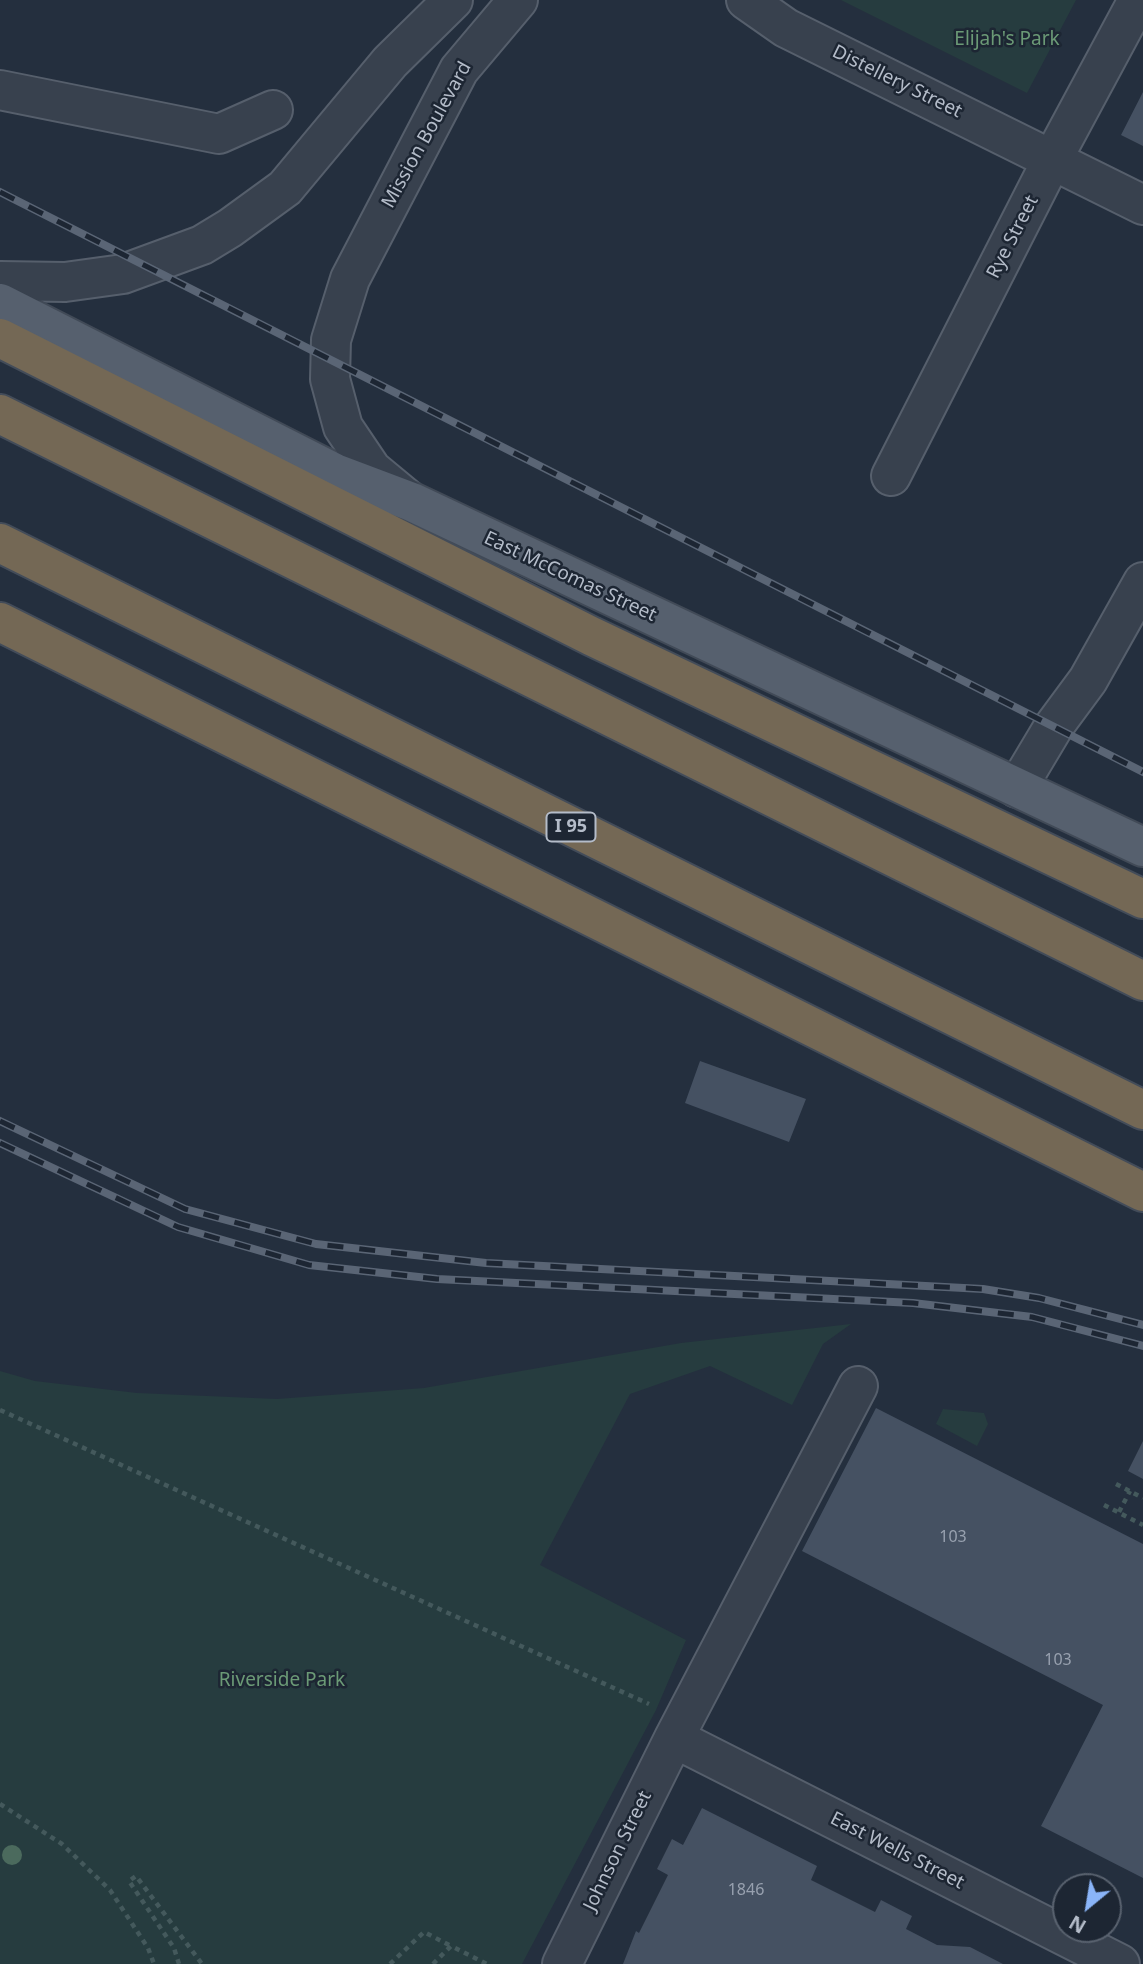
<!DOCTYPE html>
<html>
<head>
<meta charset="utf-8">
<style>
	body { margin:0 }
	#map { position:relative; width:1143px; height:1964px; overflow:hidden; background:#242f3e; font-family:"Noto Sans",sans-serif }
	canvas { display:block }
	.north { position:absolute; left:1052px; top:1873px; width:70px; height:70px; box-sizing:border-box; background:#1d2633; border:2px solid #59626f; border-radius:50%; rotate:210deg; font-size:19px; font-weight:700; line-height:28px; text-align:center; color:#b4bcc9 }
	.north::after { content:''; display:block; margin:auto; width:24px; height:32px; background:#8ab4f8; clip-path:polygon(50% 0,100% 100%,50% 72%,0 100%) }
</style>
</head>
<body>
<div id="map">
<canvas width="1143" height="1964"></canvas>
<div class="north">N</div>
</div>
<script>
const g = document.querySelector('canvas').getContext('2d');
g.lineJoin = 'round';
function fill(path, color) { g.fillStyle = color; g.fill(path, 'evenodd'); }
const toPath = rows => new Path2D(rows.map(r => 'M' + r).join(''));
function strokePath(path, color, width, dash) { g.strokeStyle = color; g.lineWidth = width; g.lineCap = dash ? 'butt' : 'round'; g.setLineDash(dash || []); g.stroke(path); }
function drawText(font, color, halo, rows, align = 'center') {
  g.font = font + ' "Noto Sans",sans-serif'; g.lineWidth = 5; g.setLineDash([]); g.textBaseline = 'middle'; g.strokeStyle = halo; g.fillStyle = color; for (const [text, x, y, turn = 0] of rows) {
    g.save(); g.translate(x, y); g.rotate((+turn || 0) * Math.PI / 180); g.textAlign = isNaN(turn) ? turn : align; if (halo) g.strokeText(text, 0, 0); g.fillText(text, 0, 0); g.restore();
  }
}
const green = toPath([
	[841,0,1076,0,1027,93],
	[851,1324,823,1344,792,1405,710,1366,630,1394,540,1565,686,1640,656,1710,522,1964,0,1964,0,1371,35,1381,137,1393,277,1399,424,1388,681,1343],
	[943,1409,984,1413,988,1424,977,1446,936,1424]
]);
const building = toPath([
	[1143,92,1143,146,1121,135],
	[700,1061,806,1099,789,1142,685,1103],
	[876,1408,1143,1544,1143,1878,1041,1826,1103,1705,802,1551],
	[1143,1441,1143,1479,1128,1471],
	[702,1808,817,1866,811,1880,875,1912,881,1900,912,1916,906,1929,937,1945,970,1947,1003,1964,623,1964,636,1931,639,1933,668,1875,657,1869,672,1839,683,1845]
]);
const path = toPath([
	[0,1410,649,1704],
	[1116,1484,1143,1498],
	[1104,1505,1143,1525],
	[1119,1512,1130,1491],
	[0,1804,62,1844,110,1890,148,1948,154,1964],
	[179,1964,174,1948,129,1881,136,1876,202,1964],
	[390,1964,424,1932,451,1946],
	[433,1964,451,1946,487,1964]
]);
const minor = toPath([
	[746,0,786,28,1143,205],
	[0,90,219,134,273,110],
	[0,281,65,282,123,274,202,245,230,228,285,188,390,62,453,0],
	[891,476,1053,158,1138,0],
	[407,499,372,470,343,427,330,379,331,340,350,279,459,70,518,0],
	[1017,788,1054,726,1088,680,1143,582],
	[674,1738,1120,1964],
	[562,1964,674,1738,858,1386]
]);
const major = toPath([
	[0,303,335,473,412,502,1143,847]
]);
const highway = toPath([
	[0,338,591,636,1143,899],
	[0,414,1143,981],
	[0,543,1143,1110],
	[0,622,1143,1192]
]);
const rail = toPath([
	[0,192,1143,772],
	[0,1121,185,1209,316,1244,486,1263,983,1289,1039,1298,1143,1325],
	[0,1143,178,1227,309,1265,437,1279,913,1303,1032,1317,1143,1346]
]);
const trees = [
	[12,1855]
];
const numberNames = [
	["103",953,1537],
	["103",1058,1660],
	["1846",746,1890]
];
const shields = [
	[571,827,49]
];
const shieldNames = [
	["I 95",571,827]
];
const parkNames = [
	["Elijah's Park",1007,40],
	["Riverside Park",282,1681]
];
const streetNames = [
	["Distellery Street",897,82,26],
	["Mission Boulevard",427,135,-61],
	["Rye Street",1013,237,-63],
	["East McComas Street",570,577,25],
	["Johnson Street",618,1851,-64],
	["East Wells Street",897,1851,27]
];
fill(green, '#263c3f');
fill(building, '#455162');
strokePath(minor, '#565f6c', 42);
strokePath(major, '#414a57', 42);
strokePath(highway, '#434c59', 42);
strokePath(path, '#44595c', 4.5, [5, 5]);
strokePath(minor, '#38414e', 38);
strokePath(major, '#56606e', 38);
strokePath(highway, '#746855', 38);
strokePath(rail, '#5a6575', 8);
strokePath(rail, '#1d2633', 5, [16]);
g.fillStyle = '#4b6a5d';
for (const [x, y] of trees) { g.beginPath(); g.arc(x, y, 10, 0, 2 * Math.PI); g.fill(); }
drawText('16px', '#98a1af', null, numberNames);
for (const [x, y, w] of shields) { const box = new Path2D(); box.roundRect(x - w / 2, y - 14.5, w, 29, 5); g.fillStyle = '#1d2633'; g.fill(box); strokePath(box, '#b4bcc9', 2); }
drawText('bold 18px', '#b4bcc9', null, shieldNames);
drawText('19px', '#6b9a76', '#1d2633', parkNames);
drawText('19px', '#b4bcc9', '#1d2633', streetNames);
</script>
</body>
</html>
